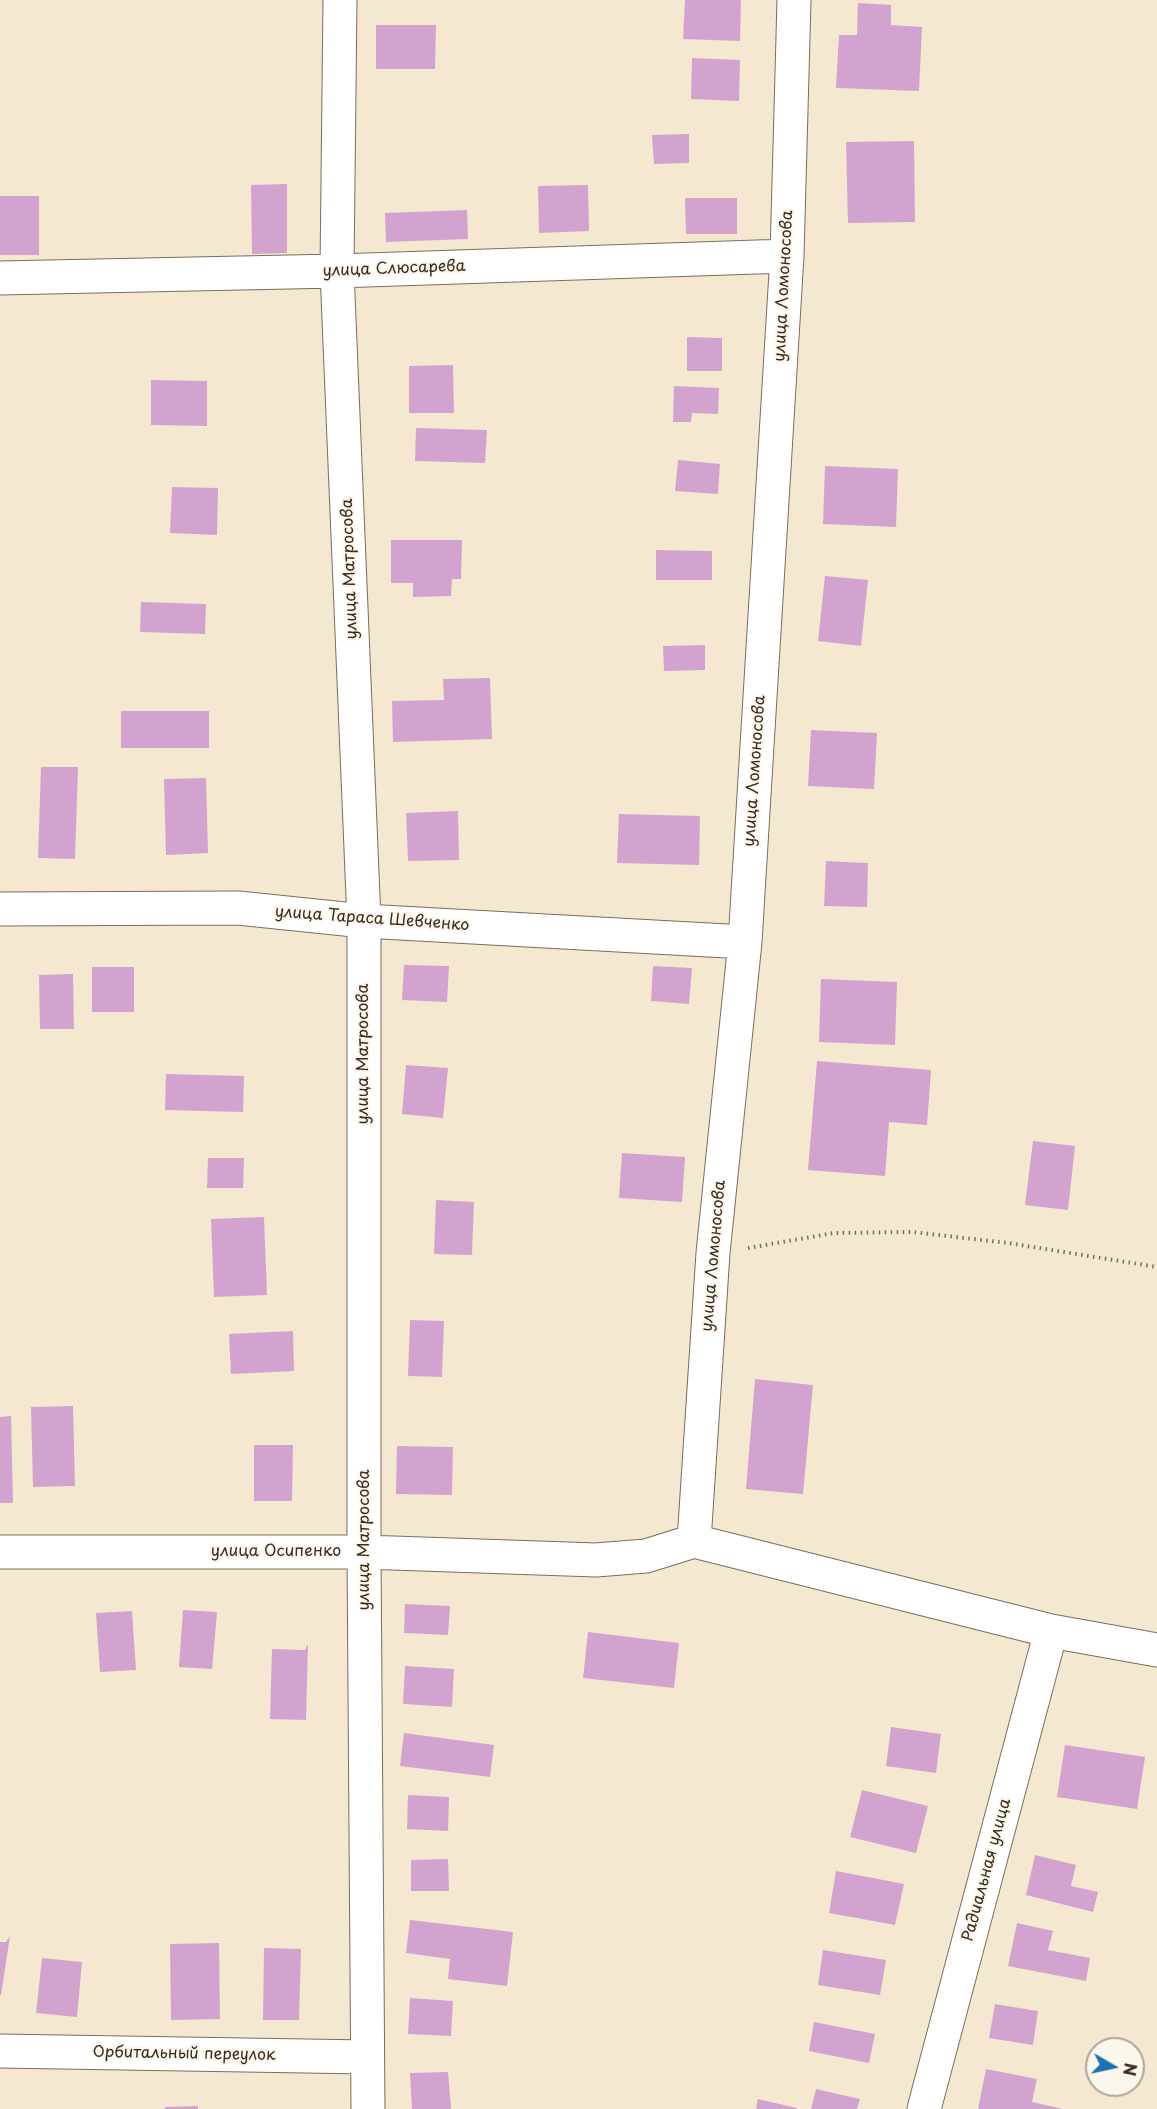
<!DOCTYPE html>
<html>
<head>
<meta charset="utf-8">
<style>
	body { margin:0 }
	#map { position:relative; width:1157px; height:2109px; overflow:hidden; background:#f5e8d1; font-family:"Playpen Sans",sans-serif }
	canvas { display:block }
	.north { position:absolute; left:1085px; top:2037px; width:60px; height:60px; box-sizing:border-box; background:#fbf7ec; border:2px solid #aea59a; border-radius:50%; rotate:99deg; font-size:16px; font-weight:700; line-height:24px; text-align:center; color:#3b2a1e }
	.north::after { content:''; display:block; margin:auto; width:21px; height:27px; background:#1f6fb2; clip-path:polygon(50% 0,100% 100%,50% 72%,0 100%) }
</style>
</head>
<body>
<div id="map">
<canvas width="1157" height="2109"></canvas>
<div class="north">N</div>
</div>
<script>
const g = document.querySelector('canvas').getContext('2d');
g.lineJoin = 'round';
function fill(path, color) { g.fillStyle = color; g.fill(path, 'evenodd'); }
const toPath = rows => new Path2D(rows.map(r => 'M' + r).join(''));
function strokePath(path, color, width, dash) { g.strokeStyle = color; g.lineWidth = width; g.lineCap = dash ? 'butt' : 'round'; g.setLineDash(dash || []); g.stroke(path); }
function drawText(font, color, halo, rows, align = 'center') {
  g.font = font + ' "Playpen Sans",sans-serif'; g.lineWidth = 4.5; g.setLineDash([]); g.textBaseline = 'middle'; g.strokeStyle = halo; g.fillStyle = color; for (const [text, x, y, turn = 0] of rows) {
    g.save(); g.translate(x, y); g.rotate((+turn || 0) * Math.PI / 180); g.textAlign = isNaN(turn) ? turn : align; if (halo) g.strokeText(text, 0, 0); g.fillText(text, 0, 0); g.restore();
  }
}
const building = toPath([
	[685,0,741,0,740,41,683,39],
	[858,3,891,5,891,25,922,27,919,91,836,88,839,35,857,35],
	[376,25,436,25,435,69,376,69],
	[692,58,740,60,739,101,691,99],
	[689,134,689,163,654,164,652,135],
	[914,141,915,222,848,223,846,142],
	[287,184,287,253,252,254,251,185],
	[588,185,589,231,539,233,538,186],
	[0,196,39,196,39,255,0,255],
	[685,198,737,198,737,234,686,234],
	[467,210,468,239,386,242,385,213],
	[687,337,722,338,722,371,687,371],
	[453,365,454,413,409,413,409,366],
	[151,380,207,381,207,426,151,425],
	[674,386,719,388,718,414,692,413,691,422,673,422],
	[416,428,487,430,485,463,415,461],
	[678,460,720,464,718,494,675,491],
	[825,466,898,469,896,527,823,524],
	[172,487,218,488,217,535,170,533],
	[391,540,462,540,461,579,452,579,451,596,413,597,413,583,391,583],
	[656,550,712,551,712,580,656,580],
	[825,576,868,580,861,646,818,641],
	[141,602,206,604,205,634,140,632],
	[705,645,705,670,664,671,663,646],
	[490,678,492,739,393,742,392,701,444,700,443,679],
	[121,711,209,711,209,748,121,748],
	[811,730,877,733,874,789,808,786],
	[41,767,78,767,75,859,38,858],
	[206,778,208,853,166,855,164,779],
	[458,811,459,860,408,861,406,813],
	[619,814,700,816,699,865,617,863],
	[826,861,868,863,867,907,824,906],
	[404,965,449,966,447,1002,402,1000],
	[653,966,692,968,689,1004,651,1001],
	[92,967,134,967,134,1012,92,1012],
	[73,974,74,1029,40,1029,39,975],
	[821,979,897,982,895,1045,819,1042],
	[817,1061,931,1070,927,1125,889,1122,885,1176,808,1170],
	[406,1065,448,1068,443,1118,402,1114],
	[166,1074,244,1076,243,1112,165,1110],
	[1033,1141,1075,1146,1068,1210,1025,1205],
	[622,1153,685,1157,682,1202,619,1198],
	[208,1158,244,1158,243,1188,207,1188],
	[436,1200,474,1202,472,1255,434,1254],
	[264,1217,267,1295,214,1297,211,1219],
	[410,1320,444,1321,442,1377,408,1376],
	[293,1331,294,1371,231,1374,229,1334],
	[755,1379,813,1385,803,1494,746,1489],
	[73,1406,75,1486,33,1487,31,1407],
	[11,1416,13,1503,0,1503,0,1417],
	[254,1445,293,1445,292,1501,254,1501],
	[397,1446,453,1447,452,1495,396,1494],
	[405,1604,450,1606,448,1635,404,1633],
	[183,1610,217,1612,212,1669,179,1667],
	[132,1611,136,1670,100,1672,96,1613],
	[588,1632,679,1643,674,1688,583,1678],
	[308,1644,306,1720,270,1719,272,1649,305,1650],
	[405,1666,454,1669,452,1707,403,1704],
	[891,1727,941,1734,936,1773,886,1766],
	[404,1733,494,1745,490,1777,400,1766],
	[1065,1745,1145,1757,1137,1809,1057,1797],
	[862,1790,928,1806,916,1853,850,1837],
	[408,1795,449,1797,448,1831,407,1829],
	[1035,1855,1076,1865,1071,1886,1098,1892,1093,1912,1026,1895],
	[448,1859,449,1891,411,1891,411,1860],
	[836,1871,904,1884,895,1925,829,1913],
	[410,1920,513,1932,507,1986,448,1979,450,1959,406,1953],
	[1017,1923,1053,1931,1048,1950,1090,1958,1086,1981,1008,1966],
	[10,1936,1,1995,0,1995,0,1942,6,1942],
	[219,1943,220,2019,171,2020,170,1944],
	[264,1948,301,1949,299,2020,263,2020],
	[823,1950,886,1960,880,1995,818,1985],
	[42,1958,82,1962,77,2017,36,2013],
	[410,1998,453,2001,451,2036,408,2034],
	[995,2004,1038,2011,1033,2045,989,2038],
	[814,2022,875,2034,869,2063,809,2051],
	[986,2069,1037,2079,1032,2102,1063,2109,978,2109],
	[448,2072,451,2109,412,2109,410,2073],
	[816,2089,860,2099,857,2109,811,2109],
	[758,2099,797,2108,797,2109,756,2109],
	[198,2106,198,2109,165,2109,165,2107]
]);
const path = toPath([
	[748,1248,834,1233,913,1232,1008,1243,1157,1267]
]);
const minor = toPath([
	[340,0,337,271,364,921,364,1552,368,2109],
	[0,278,337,271,787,256],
	[0,909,238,908,364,921,745,942],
	[694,1541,713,1253,745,942,787,256,794,0],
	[694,1541,1051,1631,1157,1650],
	[0,1552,364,1552,596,1560,646,1556,694,1541],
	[0,2051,367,2057],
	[924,2109,1051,1631]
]);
const streetNames = [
	["улица Слюсарева",394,269,-2],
	["улица Ломоносова",784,286,-87],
	["улица Матросова",350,569,-92],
	["улица Ломоносова",755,771,-86],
	["улица Тараса Шевченко",372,919,4],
	["улица Матросова",364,1054,-90],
	["улица Ломоносова",714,1256,-85],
	["улица Матросова",365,1540,-90],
	["улица Осипенко",276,1552],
	["Радиальная улица",987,1870,-75],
	["Орбитальный переулок",184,2054,1]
];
fill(building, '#d3a3cf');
strokePath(minor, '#7c6c5d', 35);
strokePath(path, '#7c6c5d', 4, [1.5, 4.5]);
strokePath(minor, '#fff', 33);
drawText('16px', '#3b2a1e', '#fbf7ec', streetNames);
</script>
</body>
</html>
